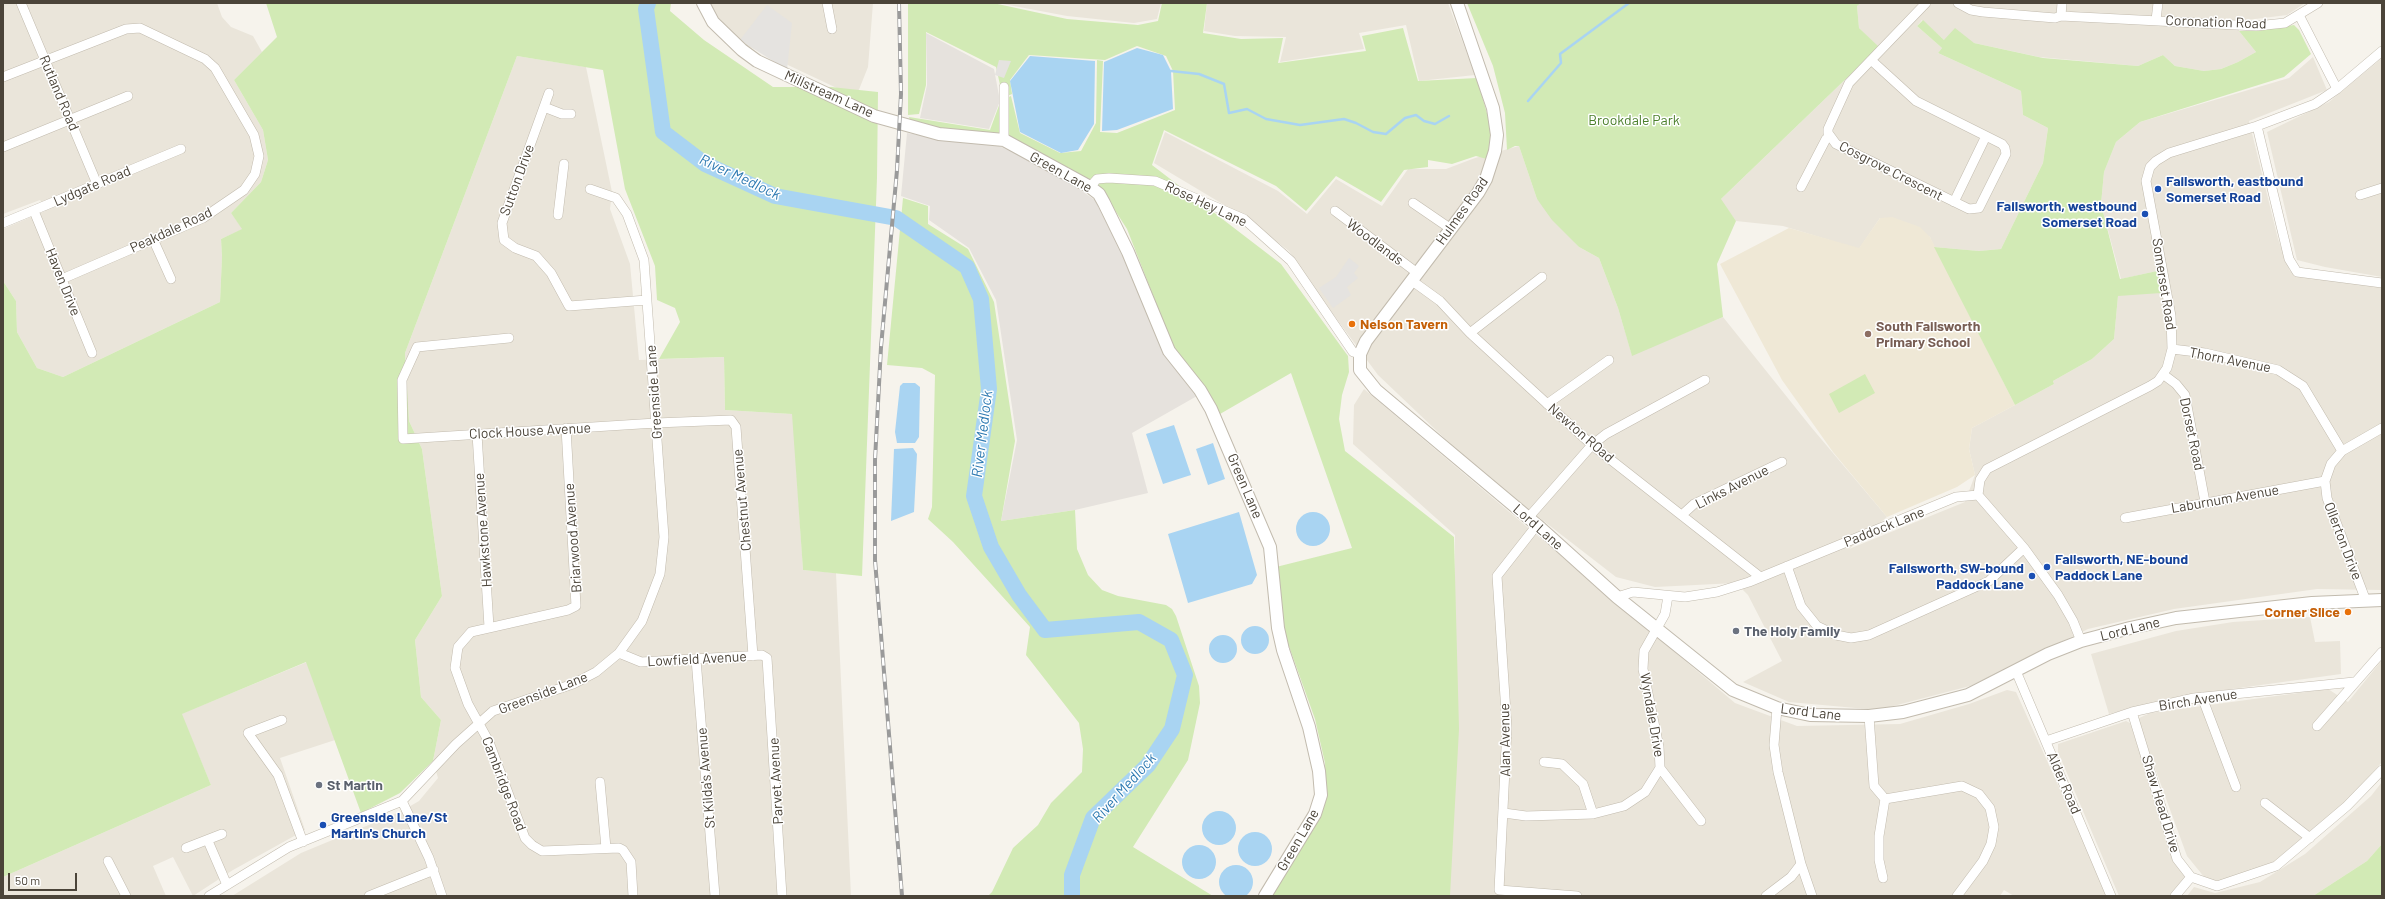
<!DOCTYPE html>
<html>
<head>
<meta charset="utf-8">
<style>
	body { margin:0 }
	#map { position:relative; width:2385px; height:899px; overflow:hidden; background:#f6f3ec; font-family:Barlow,sans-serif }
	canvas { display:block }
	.frame { position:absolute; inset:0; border:4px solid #4b4439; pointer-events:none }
	.scale { position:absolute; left:8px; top:873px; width:69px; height:18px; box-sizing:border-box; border:2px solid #4b4439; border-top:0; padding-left:5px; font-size:12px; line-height:14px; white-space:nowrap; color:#4b4439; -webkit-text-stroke:3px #fff; paint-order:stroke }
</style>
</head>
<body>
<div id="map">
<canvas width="2385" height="899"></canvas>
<div class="frame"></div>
<div class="scale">50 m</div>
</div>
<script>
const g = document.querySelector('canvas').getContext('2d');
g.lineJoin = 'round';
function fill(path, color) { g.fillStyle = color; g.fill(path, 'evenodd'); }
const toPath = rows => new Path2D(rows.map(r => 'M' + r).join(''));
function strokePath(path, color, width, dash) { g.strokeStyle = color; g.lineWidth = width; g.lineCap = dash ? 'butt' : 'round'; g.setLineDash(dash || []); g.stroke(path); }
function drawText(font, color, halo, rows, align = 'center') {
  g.font = font + ' Barlow,sans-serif'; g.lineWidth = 3; g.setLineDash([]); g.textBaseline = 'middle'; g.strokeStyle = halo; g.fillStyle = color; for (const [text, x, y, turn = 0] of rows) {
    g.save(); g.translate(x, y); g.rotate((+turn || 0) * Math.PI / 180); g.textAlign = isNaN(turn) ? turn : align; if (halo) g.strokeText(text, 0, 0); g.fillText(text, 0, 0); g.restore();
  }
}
const residential = toPath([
	[3,3,217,3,222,17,231,27,253,36,262,52,234,80,263,130,268,160,261,182,231,213,243,229,221,239,222,257,220,302,63,377,37,368,17,332,16,301,3,281,3,229,45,211,40,200,3,214],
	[708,3,873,3,868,67,856,97,739,42,725,32],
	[998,3,1161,3,1157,19,1134,23,1067,16],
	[1207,3,1448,3,1475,75,1419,81,1406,25,1359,33,1364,49,1280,62,1286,37,1235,36,1204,31],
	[1861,3,2305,3,2287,15,2239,21,2239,31,2256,52,2238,62,2221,69,2204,71,2175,66,2163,55,2138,66,2039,57,1974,43,1944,40,1922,20,1917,26,1942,48,1938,53,2021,91,2023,115,2048,128,2043,163,2001,249,1979,251,1934,247,1930,237,1880,218,1859,249,1783,226,1736,221,1720,200,1878,48,1859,28,1857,6],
	[517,56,586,67,612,192,610,209,630,264,639,360,724,357,725,410,793,414,803,570,836,573,851,896,232,896,301,853,400,812,419,801,438,778,433,761,441,720,421,697,415,640,442,596,422,449,409,421,405,353],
	[2313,57,2327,90,2249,121,2278,239,2290,271,2382,287,2382,590,2317,589,2174,609,2088,629,1970,686,1878,710,1789,702,1743,682,1782,661,1748,595,1736,583,1655,587,1616,577,1479,471,1378,375,1316,291,1289,251,1246,218,1154,163,1165,132,1278,191,1307,214,1336,179,1382,206,1408,169,1446,169,1475,158,1519,146,1537,199,1579,247,1599,258,1618,308,1632,355,1723,317,1811,427,1887,517,1849,549,1965,502,1975,475,1969,449,1972,428,2054,384,2053,381,2092,359,2114,339,2118,296,2157,271,2121,279,2101,204,2104,172,2116,142,2140,122,2289,78],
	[2382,58,2382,277,2325,267,2297,260,2267,132,2329,102],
	[1364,389,1735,703,1797,726,1900,724,1969,704,2007,690,2016,692,2108,896,2014,896,2004,890,2000,896,1448,896,1452,846,1455,535,1353,444,1354,405],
	[2310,617,2315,642,2340,641,2341,674,2181,696,2109,714,2091,654,2176,631,2233,622],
	[2382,660,2382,762,2346,803,2276,863,2222,882,2205,878,2187,856,2137,719,2150,713,2328,689,2348,702],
	[307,662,335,740,280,758,305,830,233,870,193,896,173,857,153,866,166,896,3,896,3,877,211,785,181,714],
	[2126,721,2130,723,2175,858,2187,875,2171,896,2119,896,2058,752,2058,744],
	[2382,782,2382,844,2367,861,2313,896,2187,896,2194,887,2215,893,2260,882,2305,854,2371,796]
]);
const industrial = toPath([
	[926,33,994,69,1000,101,989,129,920,118,927,85],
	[907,133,953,141,997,145,1048,168,1095,200,1132,273,1166,354,1197,396,1132,433,1148,493,1075,510,1001,521,1017,440,996,300,969,248,929,220,930,206,901,196]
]);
const education = toPath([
	[1892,217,1920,227,1930,237,2015,405,1972,428,1969,449,1975,475,1957,487,1887,517,1833,452,1782,380,1720,264,1789,228,1859,248,1880,218]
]);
const green = toPath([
	[266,3,671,3,670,11,704,40,773,87,831,87,878,92,877,178,862,576,803,570,792,414,725,410,724,357,659,359,680,322,675,308,657,300,655,266,625,189,603,70,517,56,405,353,409,421,422,449,442,596,415,640,421,697,441,720,433,761,400,793,361,813,306,662,182,714,211,785,3,877,3,281,16,301,17,332,37,368,63,377,220,302,222,257,221,239,242,229,231,213,261,182,268,160,263,130,234,80,277,37],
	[908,3,993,3,1067,19,1138,25,1158,21,1162,3,1207,3,1203,33,1241,39,1283,38,1278,63,1366,51,1362,36,1403,28,1418,81,1477,78,1492,131,1490,160,1476,156,1452,164,1428,160,1428,167,1404,170,1381,202,1336,176,1306,211,1276,186,1164,130,1152,165,1281,264,1348,356,1349,372,1342,395,1339,419,1345,451,1454,537,1459,729,1450,896,1271,896,1313,830,1321,813,1326,796,1325,763,1315,719,1281,624,1276,567,1352,548,1291,373,1220,414,1174,349,1127,229,1100,187,1016,145,911,123,909,117,990,130,1001,100,1011,96,1020,133,1060,153,1081,151,1096,123,1097,60,1103,61,1100,132,1117,133,1175,110,1173,71,1166,56,1137,46,1105,60,1029,55,1010,80,1012,94,1003,98,996,67,926,32,926,85,919,114,908,115],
	[1467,3,1861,3,1857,6,1859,28,1879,47,1721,199,1736,221,1717,264,1723,317,1632,356,1618,308,1599,258,1579,247,1552,220,1537,199,1519,146,1515,146,1507,150,1505,113,1493,66],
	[1923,20,1944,40,1955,28,1974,43,2043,58,2138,66,2163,55,2175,66,2204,71,2221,69,2238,62,2256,52,2239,31,2258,31,2294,25,2299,30,2311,54,2284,77,2140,122,2116,142,2104,172,2101,204,2120,279,2157,271,2161,293,2118,296,2114,339,2092,359,2053,381,2054,384,2015,405,1934,247,1979,251,2001,249,2043,163,2048,128,2023,115,2021,91,1938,53,1942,48,1917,26],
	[903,198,928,206,928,224,968,249,994,302,1015,441,1001,521,1075,510,1077,549,1088,575,1102,590,1118,596,1166,605,1172,609,1176,616,1199,686,1200,703,1188,760,1133,847,1213,896,988,896,992,892,1013,848,1038,825,1051,803,1082,772,1083,749,1079,723,1026,655,1030,627,953,542,928,519,932,507,935,375,922,368,887,365],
	[1865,374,1875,393,1839,413,1829,394],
	[2382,844,2382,896,2313,896,2367,861]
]);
const parking = toPath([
	[767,5,792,23,787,70,740,40],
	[999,60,1011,61,1004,78,995,75],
	[1349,258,1359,266,1354,273,1358,278,1347,287,1351,295,1333,308,1319,288,1336,277]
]);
const water = toPath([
	[1137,48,1163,55,1171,71,1173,109,1117,130,1102,131,1104,62],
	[1030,56,1095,61,1094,124,1078,150,1061,153,1020,132,1010,81],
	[903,383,915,383,920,387,919,437,915,443,897,443,895,432,900,386],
	[1174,425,1191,475,1163,484,1146,434],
	[1213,443,1225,479,1208,485,1196,449],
	[913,448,917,454,914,512,891,521,894,449],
	'1296 529a17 17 0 1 1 34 0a17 17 0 1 1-34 0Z',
	[1239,512,1257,575,1252,584,1188,603,1168,534],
	'1241 640a14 14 0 1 1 28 0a14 14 0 1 1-28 0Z',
	'1209 649a14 14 0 1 1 28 0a14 14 0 1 1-28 0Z',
	'1202 828a17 17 0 1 1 34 0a17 17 0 1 1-34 0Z',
	'1238 849a17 17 0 1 1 34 0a17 17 0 1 1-34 0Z',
	'1182 862a17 17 0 1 1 34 0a17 17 0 1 1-34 0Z',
	'1219 882a17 17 0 1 1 34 0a17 17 0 1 1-34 0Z'
]);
const stream = toPath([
	[1171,71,1199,74,1224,84,1229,113,1247,109,1266,119,1300,125,1344,119,1356,123,1373,132,1386,134,1405,118,1416,115,1424,121,1435,124,1449,116],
	[1528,101,1561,63,1560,54,1629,3]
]);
const river = toPath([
	[648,3,646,9,663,132,705,164,775,196,896,218,967,267,981,299,989,389,974,496,991,547,1019,595,1045,630,1139,622,1171,640,1185,675,1172,729,1148,765,1093,818,1072,875,1072,896]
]);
const minor = toPath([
	[21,3,97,184],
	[827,3,832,29],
	[1958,3,1971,10,1983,12,2055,18,2061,16,2256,26,2285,23,2318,3],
	[2299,15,2337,89],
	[2061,16,2062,3],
	[2156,20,2158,3],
	[1871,60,1916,101,2002,144,2005,148,2006,154,1979,208,1969,209,1836,144,1828,133,1828,129,1849,83,1926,3],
	[3,77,126,29,140,28,205,59,215,68,254,135,259,156,255,174,244,190,203,218,62,279],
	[549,93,502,223,504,240,515,248,536,256,551,273,569,306,647,300],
	[544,107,562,114,571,114],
	[2257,126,2289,259,2297,272,2382,283],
	[1004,140,1004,87],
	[3,147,128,96],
	[1090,187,1097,179,1109,178,1155,181,1244,219,1291,261,1353,352,1360,354],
	[1801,187,1826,139,1830,137],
	[2360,195,2382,188],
	[1954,202,1986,136],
	[1413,203,1451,229],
	[34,211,92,353],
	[1335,211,1416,272],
	[558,215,564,164],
	[3,223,181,149],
	[153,239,171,279],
	[1411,280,1440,301,1470,333,1592,445,1759,576],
	[1470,333,1542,277],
	[509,338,417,347,402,380,403,439,656,423,731,420,736,427,753,656],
	[2172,349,2205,353,2278,370,2303,386,2342,451],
	[2164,375,2176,384,2185,395,2205,502],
	[1547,404,1609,360],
	[566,428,576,606,568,610,471,632,458,647,455,668,468,704,489,742,525,838,532,845,542,851,619,848,623,850,631,862,633,896],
	[477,434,489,627],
	[1978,495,1980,480,1987,469,2150,386,2158,381,2167,368,2172,349,2171,316,2146,181,2150,167,2156,161,2169,153,2257,126,2315,104,2337,89,2382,51],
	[1683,514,1694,504,1782,462],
	[1528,518,1592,445,1606,434,1705,380],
	[2125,518,2325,481],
	[1537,525,1497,576,1507,728,1499,890,1577,896],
	[1787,566,1801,606,1817,626,1836,635,1851,638,1869,635,1989,581,2024,548],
	[1617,597,1633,592,1685,597,1717,592,1749,582,1956,497,1978,495,2024,548,2058,595,2073,621,2081,641],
	[2366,601,2327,498,2325,481,2331,464,2342,451,2382,428],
	[619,653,641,662,762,655,767,658,782,896],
	[696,659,715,896],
	[2016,671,2111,896],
	[2202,697,2236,787],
	[2132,712,2177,859,2191,877,2217,886,2276,866,2347,806,2382,770],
	[1869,716,1874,786,1885,799,1962,786,1979,794,1990,808,1994,827,1991,844,1983,861,1957,896],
	[282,720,248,733,278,775,303,842],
	[2317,726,2382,652],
	[2046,741,2132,712,2194,698,2354,682],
	[1544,762,1562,764,1583,784,1593,814],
	[1660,768,1701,821],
	[600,782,606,848],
	[402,801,429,858,442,896],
	[2265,803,2310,838],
	[1504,813,1526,816,1593,814,1624,806,1645,792,1660,768,1659,747,1643,669,1644,651,1665,614,1668,596],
	[208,841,227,885],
	[186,848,222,834],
	[108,861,126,896],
	[1801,864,1812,896],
	[1883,878,1879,860,1879,836,1885,799],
	[209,896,289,847,402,801,456,744,493,711,573,684,596,672,619,653,642,621,660,574,664,537,644,260,627,214,616,198,590,189],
	[369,896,434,870],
	[1766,896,1791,877,1801,864,1778,772,1774,745,1777,708],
	[2175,896,2191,877]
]);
const tertiary = toPath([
	[703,3,713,22,742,50,757,61,874,116,939,134,1004,140,1090,187,1099,194,1104,203,1128,252,1169,351,1200,390,1211,409,1270,547,1278,628,1283,650,1309,727,1319,771,1321,795,1315,814,1265,896],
	[1457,3,1493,108,1497,135,1495,151,1486,179,1478,193,1366,341,1360,354,1360,370,1376,390,1537,525,1617,597,1733,690,1777,708,1810,715,1869,716,1903,712,1968,695,2048,654,2081,641,2130,628,2176,618,2312,603,2382,600]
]);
const rail = toPath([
	[899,3,901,94,897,170,881,347,875,460,875,560,902,896]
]);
const markers = [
	[2158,189,4,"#1a4fb4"],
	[2145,214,4,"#1a4fb4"],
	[1352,324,4,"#e8710a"],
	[1868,334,4,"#8d6e63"],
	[2047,567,4,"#1a4fb4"],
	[2032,576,4,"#1a4fb4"],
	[2348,612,4,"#e8710a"],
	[1736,631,4,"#6b7280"],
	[319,785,4,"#6b7280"],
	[323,825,4,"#1a4fb4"]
];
const streetNames = [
	["Coronation Road",2216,22,2],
	["Rutland Road",59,93,67],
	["Millstream Lane",829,94,24],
	["Cosgrove Crescent",1891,171,27],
	["Green Lane",1061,172,29],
	["Sutton Drive",517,180,-70],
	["Lydgate Road",92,186,-23],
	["Rose Hey Lane",1206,204,25],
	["Hulmes Road",1462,211,-55],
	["Peakdale Road",171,230,-25],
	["Woodlands",1375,242,37],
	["Haven Drive",63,282,68],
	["Somerset Road",2164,284,81],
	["Thorn Avenue",2230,360,11],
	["Greenside Lane",654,392,-94],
	["Clock House Avenue",530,431,-3],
	["Newton ROad",1581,433,41],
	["Dorset Road",2192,434,78],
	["Green Lane",1245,486,67],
	["Links Avenue",1732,487,-27],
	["Laburnum Avenue",2225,499,-10],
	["Chestnut Avenue",742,500,-95],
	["Lord Lane",1538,527,41],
	["Paddock Lane",1884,527,-22],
	["Hawkstone Avenue",483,530,-94],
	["Briarwood Avenue",573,538,-94],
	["Ollerton Drive",2343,541,69],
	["Lord Lane",2130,629,-14],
	["Lowfield Avenue",697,659,-3],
	["Greenside Lane",543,693,-21],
	["Birch Avenue",2198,700,-9],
	["Lord Lane",1811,712,7],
	["Wyndale Drive",1652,715,80],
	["Alan Avenue",1505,740,-91],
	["St Kilda's Avenue",706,778,-95],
	["Parvet Avenue",776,781,-93],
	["Alder Road",2064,783,67],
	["Cambridge Road",504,784,69],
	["Shaw Head Drive",2161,804,73],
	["Green Lane",1298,840,-60]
];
const parkNames = [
	["Brookdale Park",1634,120]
];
const transitNames = [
	["Failsworth, eastbound",2166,181],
	["Somerset Road",2166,197],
	["Failsworth, westbound",2137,206,"right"],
	["Somerset Road",2137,222,"right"],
	["Failsworth, NE-bound",2055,559],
	["Paddock Lane",2055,575],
	["Failsworth, SW-bound",2024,568,"right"],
	["Paddock Lane",2024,584,"right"],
	["Greenside Lane/St",331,817],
	["Martin's Church",331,833]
];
const foodNames = [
	["Nelson Tavern",1360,324],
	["Corner Slice",2340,612,"right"]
];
const educationNames = [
	["South Failsworth",1876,326],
	["Primary School",1876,342]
];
const worshipNames = [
	["The Holy Family",1744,631],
	["St Martin",327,785]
];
const waterNames = [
	["River Medlock",740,177,25],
	["River Medlock",982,434,-83],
	["River Medlock",1124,788,-48]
];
fill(residential, '#eae5da');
fill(industrial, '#e6e2dd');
fill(education, '#efe8d6');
fill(green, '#d2eab5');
fill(parking, '#e5e3e0');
fill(water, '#a9d4f2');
strokePath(stream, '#a9d4f2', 2.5);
strokePath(river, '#a9d4f2', 16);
strokePath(minor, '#c2bbae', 10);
strokePath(tertiary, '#c2bbae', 14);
strokePath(minor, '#fff', 9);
strokePath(tertiary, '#fff', 12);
strokePath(rail, '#9a9a9a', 4);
strokePath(rail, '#fff', 2.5, [8]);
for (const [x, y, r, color] of markers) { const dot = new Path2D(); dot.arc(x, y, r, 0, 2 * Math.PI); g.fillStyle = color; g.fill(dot); strokePath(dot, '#fff', 1.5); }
drawText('14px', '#4b4439', '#fff', streetNames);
drawText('14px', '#4a7f2a', '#fff', parkNames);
drawText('bold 14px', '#164399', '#fff', transitNames, 'left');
drawText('bold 14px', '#c56008', '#fff', foodNames, 'left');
drawText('bold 14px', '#785e54', '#fff', educationNames, 'left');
drawText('bold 14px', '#5b616d', '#fff', worshipNames, 'left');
drawText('italic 15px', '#2e7ab2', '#fff', waterNames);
</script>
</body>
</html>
